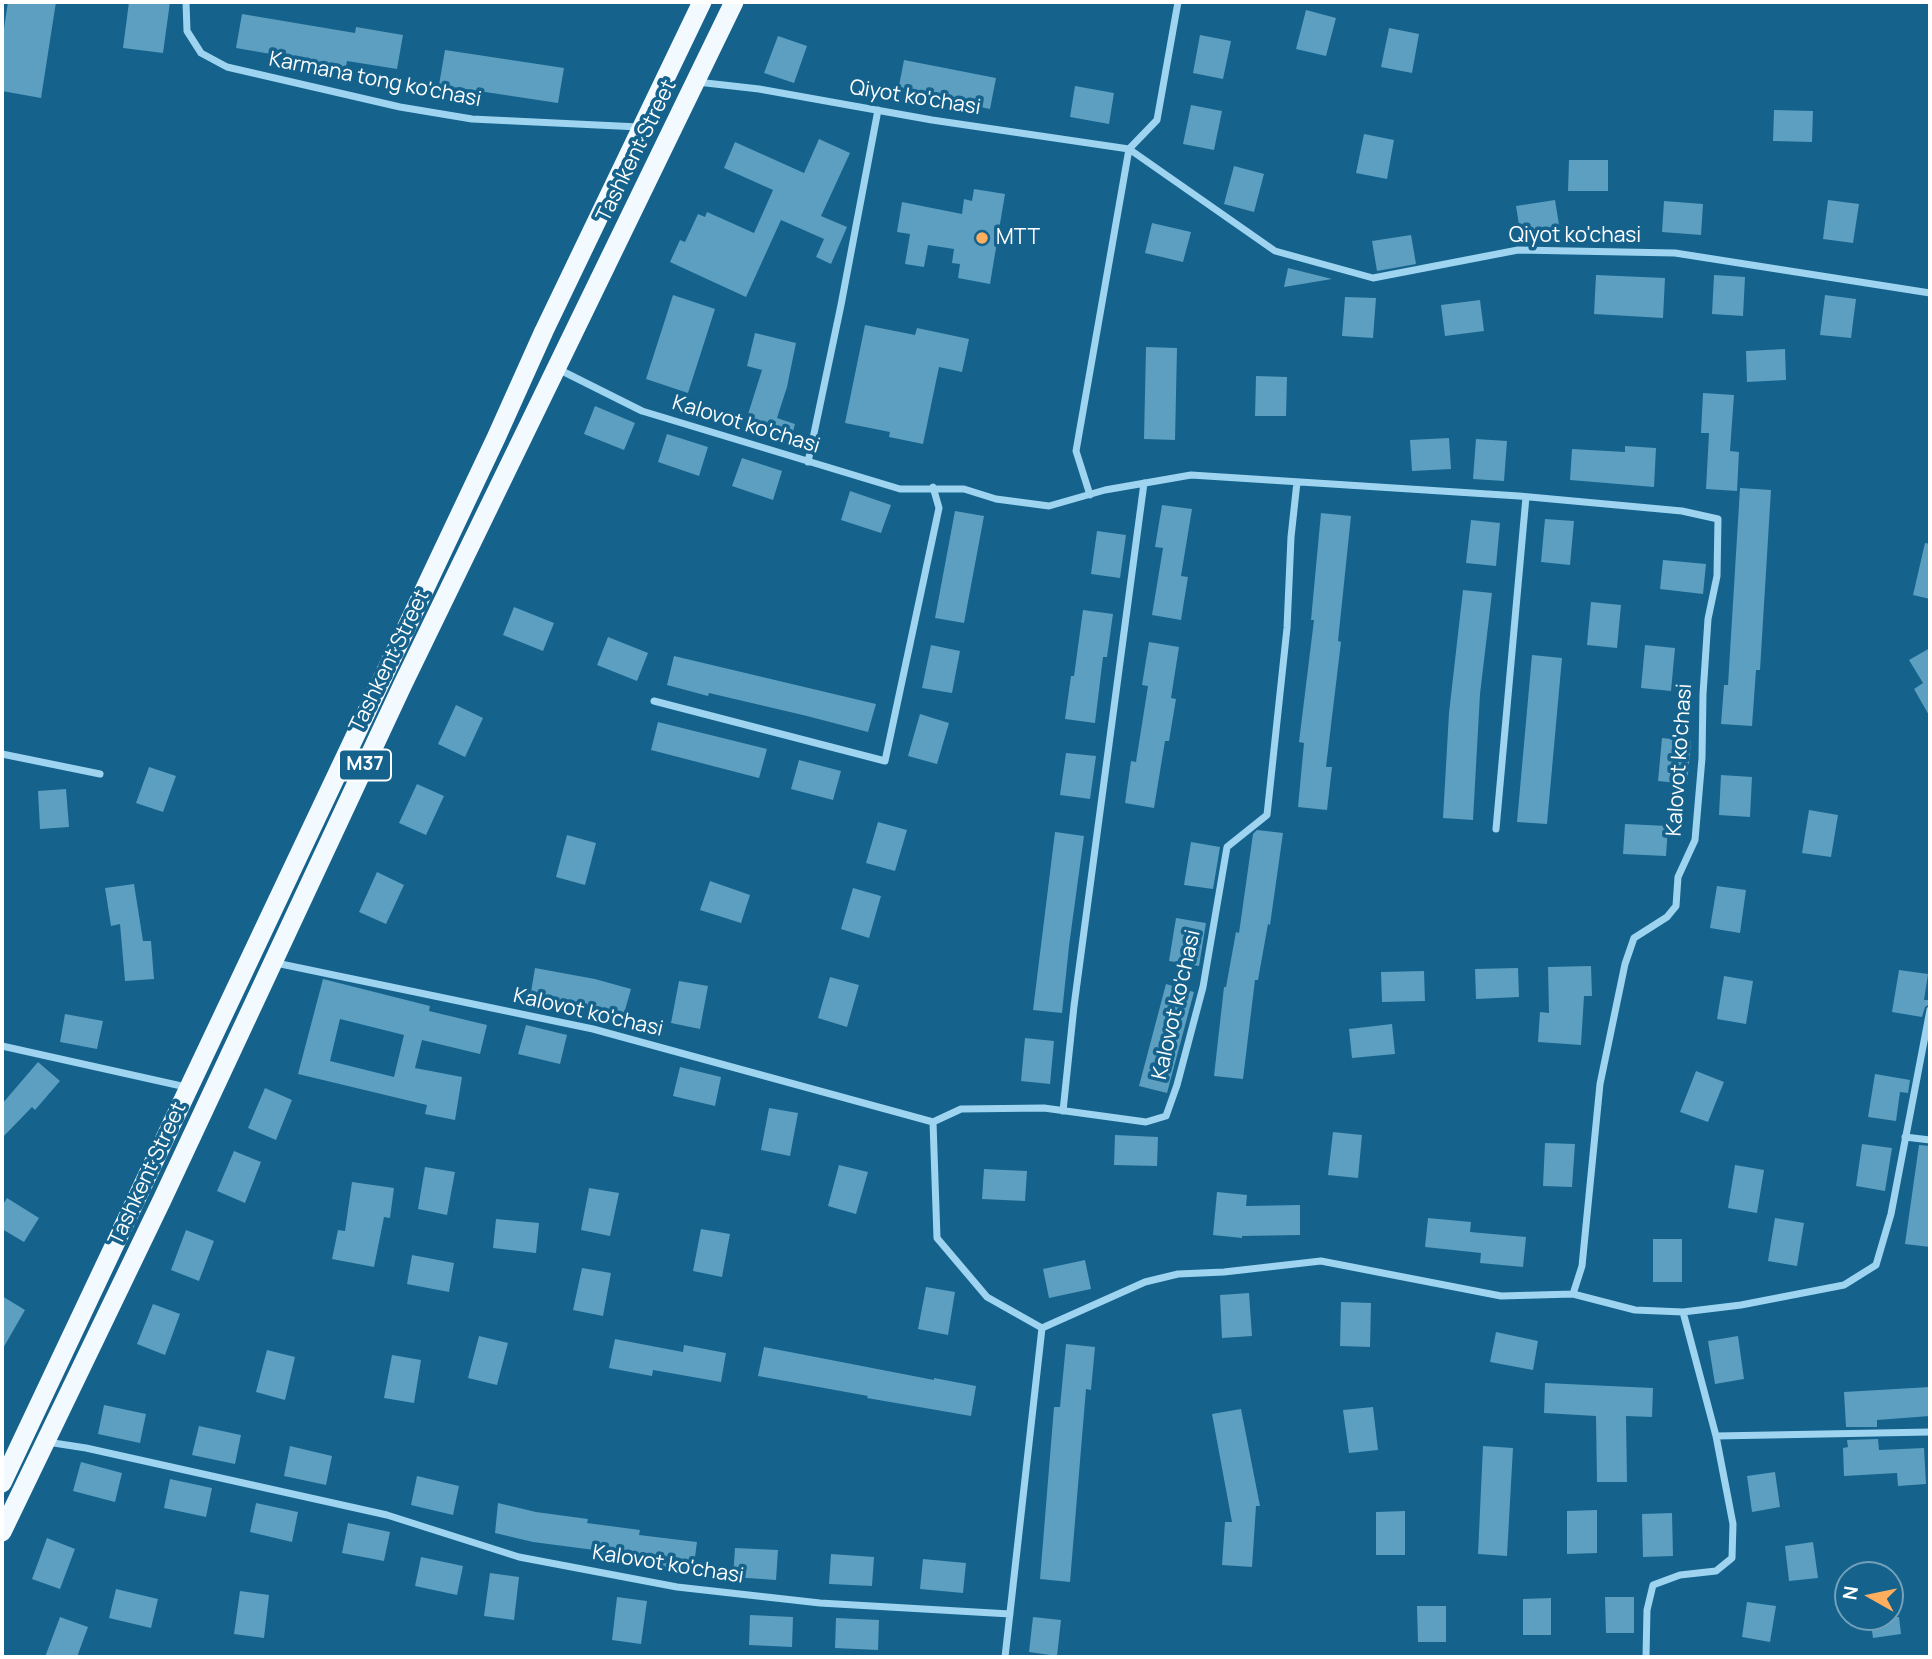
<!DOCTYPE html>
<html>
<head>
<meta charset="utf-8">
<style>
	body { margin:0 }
	#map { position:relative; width:1932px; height:1659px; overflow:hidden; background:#15628c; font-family:Manrope,sans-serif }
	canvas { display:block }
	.frame { position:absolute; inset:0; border:4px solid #fff; pointer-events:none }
	.north { position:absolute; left:1834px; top:1561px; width:70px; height:70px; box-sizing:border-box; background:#15628c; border:2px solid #73a1ba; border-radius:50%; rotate:279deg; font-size:19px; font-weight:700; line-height:28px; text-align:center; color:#fff }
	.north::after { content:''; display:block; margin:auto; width:24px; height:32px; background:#ffae5d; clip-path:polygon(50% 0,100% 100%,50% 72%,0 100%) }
</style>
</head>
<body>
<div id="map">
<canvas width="1932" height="1659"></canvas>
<div class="frame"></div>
<div class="north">N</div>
</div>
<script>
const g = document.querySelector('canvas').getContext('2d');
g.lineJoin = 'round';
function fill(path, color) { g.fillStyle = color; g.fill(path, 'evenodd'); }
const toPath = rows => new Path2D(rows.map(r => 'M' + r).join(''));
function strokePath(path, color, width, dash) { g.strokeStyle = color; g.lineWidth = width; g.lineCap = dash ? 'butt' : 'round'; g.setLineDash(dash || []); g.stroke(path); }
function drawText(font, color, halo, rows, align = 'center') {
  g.font = font + ' Manrope,sans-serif'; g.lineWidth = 7; g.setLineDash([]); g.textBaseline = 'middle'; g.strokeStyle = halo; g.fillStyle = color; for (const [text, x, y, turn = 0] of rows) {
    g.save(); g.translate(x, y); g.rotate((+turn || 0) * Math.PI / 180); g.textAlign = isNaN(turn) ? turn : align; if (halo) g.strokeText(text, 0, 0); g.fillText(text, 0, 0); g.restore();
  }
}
const building = toPath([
	[8,2,56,2,41,98,2,91,2,41],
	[129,2,170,2,163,53,123,48],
	[1306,10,1336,18,1326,56,1296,49],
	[242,14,355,33,356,27,403,35,397,69,347,61,346,67,236,48],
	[1389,28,1419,34,1412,73,1381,67],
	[1200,35,1231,41,1223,79,1193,73],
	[778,36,807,46,794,83,764,73],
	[445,50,564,68,558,103,439,85],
	[904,60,996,78,990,109,898,91],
	[1075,86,1114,93,1109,124,1070,117],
	[1191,105,1222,111,1214,150,1183,144],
	[1774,110,1813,111,1812,142,1773,141],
	[1364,134,1394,140,1387,179,1356,173],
	[819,139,850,153,821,216,847,227,831,264,816,257,824,239,781,220,746,297,670,262,680,240,685,242,698,214,705,217,707,212,754,233,773,190,724,168,735,142,804,173],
	[1569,160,1608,160,1608,191,1568,191],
	[1234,166,1264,174,1254,212,1224,204],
	[974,189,1005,194,990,284,958,278,960,264,952,263,954,249,928,245,924,267,905,264,910,234,897,232,902,202,962,214,964,199,972,201],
	[1555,200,1560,231,1521,237,1516,206],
	[1828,200,1859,204,1853,243,1823,239],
	[1664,201,1703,204,1701,235,1662,232],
	[1152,223,1191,232,1183,262,1145,253],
	[1411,235,1416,264,1377,271,1372,241],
	[1288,268,1332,279,1284,287],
	[1596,275,1665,278,1663,318,1594,314],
	[1714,275,1745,277,1743,316,1712,314],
	[673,295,715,309,688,393,646,379],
	[1825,295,1856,299,1851,338,1820,335],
	[1345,297,1376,298,1373,338,1342,336],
	[1480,300,1484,331,1445,336,1441,305],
	[865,325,915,335,917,328,969,339,962,372,939,367,923,444,889,437,890,432,845,423],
	[755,333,796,343,787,387,777,418,795,424,790,442,744,427,762,370,747,366],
	[1146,347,1177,348,1175,440,1144,439],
	[1785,349,1786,380,1747,382,1746,351],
	[1256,376,1287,377,1286,416,1255,416],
	[1703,393,1734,395,1730,451,1739,452,1737,491,1706,489,1709,433,1701,433],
	[595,406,635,423,624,450,584,434],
	[667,434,708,447,699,476,658,462],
	[1449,438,1451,469,1412,471,1410,440],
	[1476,439,1507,441,1504,481,1473,479],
	[1625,446,1656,448,1654,487,1570,480,1572,449,1625,452],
	[742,458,782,471,773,500,732,486],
	[1740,488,1771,490,1760,670,1756,670,1752,726,1721,724,1724,685,1728,685],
	[850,491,891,505,881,533,841,520],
	[1162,505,1192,509,1181,576,1188,577,1181,620,1152,615,1163,548,1155,547],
	[955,511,984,516,964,623,935,618],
	[1321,513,1351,516,1338,641,1341,642,1326,767,1332,767,1327,810,1298,807,1304,743,1299,742,1314,620,1311,620],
	[1545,519,1574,521,1570,565,1541,562],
	[1471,520,1500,523,1496,566,1466,563],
	[1097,531,1126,535,1120,578,1091,574],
	[1925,543,1930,544,1930,599,1913,595],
	[1663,560,1706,564,1703,594,1660,589],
	[1463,590,1492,593,1480,694,1473,820,1443,818,1449,713],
	[1591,602,1621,605,1617,648,1587,645],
	[514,607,554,623,543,651,503,635],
	[1083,610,1113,614,1107,657,1103,657,1095,723,1065,719,1071,676,1074,676],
	[608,637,648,653,637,681,597,665],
	[1149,642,1179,647,1171,698,1176,699,1169,741,1165,741,1154,808,1125,803,1131,761,1136,762,1148,686,1142,685],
	[931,645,960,651,952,693,922,688],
	[1645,645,1675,648,1671,691,1641,688],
	[1930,648,1930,717,1914,689,1923,683,1909,660],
	[1532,655,1562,658,1547,824,1517,822],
	[674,656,876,704,868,732,807,716,709,693,708,696,667,685],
	[456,705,483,718,465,757,438,744],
	[920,714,949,723,937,764,908,756],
	[658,722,767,749,759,778,651,750],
	[1662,738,1691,741,1687,784,1658,781],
	[1066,753,1096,756,1090,799,1060,795],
	[799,760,841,771,833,800,791,789],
	[149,767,176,776,163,812,136,803],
	[1721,775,1752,777,1750,817,1719,815],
	[417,784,444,796,426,835,399,823],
	[66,789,69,827,40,829,38,791],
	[1809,810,1838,815,1831,857,1802,853],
	[878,822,907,830,895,871,866,863],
	[1625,824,1668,826,1666,856,1623,854],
	[1257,830,1283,833,1270,925,1268,924,1258,980,1255,980,1243,1079,1214,1076,1224,987,1226,987,1236,932,1239,933,1253,834],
	[1055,832,1084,836,1069,946,1062,1013,1033,1010],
	[567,835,596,843,585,885,556,877],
	[1191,842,1220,847,1213,889,1184,885],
	[377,872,404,885,386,924,359,912],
	[710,881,750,895,741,923,700,910],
	[134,884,143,941,151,941,154,979,125,981,120,924,111,926,105,888],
	[1717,886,1746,890,1740,933,1710,928],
	[853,888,881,896,869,938,841,929],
	[1176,918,1206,923,1199,966,1169,961],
	[1591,966,1592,996,1584,996,1581,1045,1538,1042,1540,1012,1549,1013,1548,967],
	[535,968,595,979,631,989,623,1017,573,1004,530,998],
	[1518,968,1519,997,1476,999,1475,969],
	[1899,970,1928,974,1924,1000,1930,1000,1930,1004,1925,1007,1922,1017,1892,1012],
	[1424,971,1425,1001,1382,1002,1381,972],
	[1724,976,1753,981,1746,1024,1717,1019],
	[830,977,859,985,847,1027,818,1018],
	[323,979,430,1006,429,1011,487,1025,480,1054,422,1040,415,1068,462,1077,455,1120,425,1114,427,1105,298,1074],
	[340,1019,404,1035,394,1077,330,1061],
	[679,981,708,986,700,1029,671,1023],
	[1166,984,1194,992,1167,1093,1139,1086],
	[65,1014,103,1021,97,1049,60,1042],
	[1392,1024,1395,1054,1352,1058,1349,1029],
	[526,1025,567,1035,560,1064,518,1054],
	[1025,1038,1054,1041,1050,1084,1021,1081],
	[38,1062,60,1081,35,1110,32,1107,2,1138,2,1104],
	[680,1067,721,1077,715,1106,673,1096],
	[1696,1071,1724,1082,1708,1122,1680,1112],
	[1875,1074,1910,1080,1908,1093,1900,1092,1896,1121,1868,1117],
	[265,1088,292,1100,276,1140,248,1128],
	[769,1108,798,1113,790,1156,761,1150],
	[1333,1132,1362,1135,1358,1178,1328,1175],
	[1115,1135,1158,1137,1157,1166,1114,1165],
	[1545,1143,1575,1144,1572,1187,1543,1186],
	[1862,1144,1892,1148,1885,1191,1856,1186],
	[1919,1145,1930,1146,1930,1247,1905,1244],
	[234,1151,261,1162,245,1203,217,1191],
	[839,1165,868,1172,856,1214,828,1206],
	[1735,1165,1764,1170,1757,1213,1728,1208],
	[425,1167,455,1172,447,1215,418,1209],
	[984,1169,1027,1171,1025,1201,982,1199],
	[352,1182,394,1188,390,1218,384,1217,374,1267,332,1259,338,1230,345,1231],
	[589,1188,619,1193,610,1236,581,1230],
	[1217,1192,1247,1195,1246,1206,1300,1205,1300,1235,1242,1236,1242,1238,1213,1235],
	[7,1198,39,1218,24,1242,2,1229,2,1206],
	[1428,1218,1471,1222,1470,1232,1526,1237,1523,1267,1480,1263,1481,1253,1425,1247],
	[1775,1218,1804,1223,1797,1266,1768,1261],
	[496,1219,539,1223,536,1253,493,1248],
	[701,1229,730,1234,722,1277,693,1271],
	[186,1230,214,1241,199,1281,171,1270],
	[1653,1239,1682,1239,1682,1282,1653,1282],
	[412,1255,454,1263,449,1292,407,1284],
	[1085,1260,1091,1289,1049,1298,1043,1269],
	[582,1268,611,1273,603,1316,573,1310],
	[926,1287,955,1292,948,1335,918,1329],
	[1249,1293,1252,1336,1222,1338,1220,1295],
	[2,1296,25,1310,2,1350],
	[1341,1302,1371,1303,1370,1347,1340,1346],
	[153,1304,180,1314,165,1355,137,1344],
	[1496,1332,1538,1341,1533,1370,1490,1362],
	[479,1336,508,1343,497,1385,468,1378],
	[1738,1336,1744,1379,1715,1384,1708,1341],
	[615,1339,683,1352,684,1345,726,1353,721,1382,653,1370,652,1376,609,1368],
	[1066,1344,1095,1347,1091,1390,1086,1389,1070,1582,1040,1579,1054,1407,1060,1407],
	[764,1347,934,1380,934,1378,976,1386,971,1416,867,1398,868,1396,758,1376],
	[267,1350,295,1357,285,1400,256,1392],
	[392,1355,421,1360,414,1403,384,1398],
	[1545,1383,1653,1388,1652,1417,1626,1416,1627,1482,1597,1482,1596,1416,1544,1413],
	[1930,1387,1930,1416,1877,1420,1877,1427,1846,1427,1844,1392],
	[104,1405,146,1414,140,1443,98,1434],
	[1373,1407,1378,1450,1349,1453,1343,1410],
	[1241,1409,1260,1506,1256,1506,1252,1567,1222,1565,1225,1522,1232,1522,1212,1414],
	[199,1426,241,1435,235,1464,192,1455],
	[1878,1439,1879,1450,1924,1448,1926,1484,1898,1486,1897,1473,1844,1476,1843,1448,1848,1447,1847,1440],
	[290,1446,332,1456,326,1485,284,1476],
	[1483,1446,1513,1448,1507,1556,1478,1554],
	[81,1462,122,1473,115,1502,73,1491],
	[1775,1472,1780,1507,1752,1512,1747,1476],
	[417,1476,459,1486,453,1515,411,1505],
	[170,1479,212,1488,206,1517,164,1508],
	[256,1503,298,1512,292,1542,250,1532],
	[498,1503,536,1512,588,1519,587,1523,640,1530,639,1535,697,1542,693,1572,650,1567,651,1561,593,1553,594,1550,533,1542,495,1533],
	[1597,1510,1597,1553,1567,1554,1567,1511],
	[1405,1511,1405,1555,1376,1555,1376,1512],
	[1672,1513,1673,1556,1643,1557,1642,1514],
	[348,1523,390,1532,384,1561,342,1553],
	[47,1538,75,1549,60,1589,32,1579],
	[1813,1542,1818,1578,1789,1581,1785,1546],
	[735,1548,778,1550,776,1580,733,1577],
	[831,1554,874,1557,872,1586,829,1584],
	[421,1557,463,1566,457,1595,415,1586],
	[923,1559,966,1563,963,1593,920,1589],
	[490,1573,519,1577,514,1620,484,1616],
	[116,1589,158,1599,151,1628,109,1618],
	[240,1591,269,1595,264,1638,234,1634],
	[617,1597,647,1601,641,1644,612,1640],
	[1605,1597,1634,1597,1634,1633,1606,1633],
	[1551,1598,1551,1635,1523,1635,1523,1599],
	[1747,1602,1776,1606,1770,1642,1742,1637],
	[1417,1606,1446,1606,1446,1642,1418,1642],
	[750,1615,793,1617,792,1647,749,1645],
	[60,1617,88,1627,77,1657,45,1657],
	[1033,1617,1061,1620,1057,1656,1029,1652],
	[1870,1617,1899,1617,1901,1634,1873,1638],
	[836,1618,879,1620,878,1650,835,1648]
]);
const minor = toPath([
	[186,2,187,31,201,53,227,67,400,107,472,119,639,127],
	[697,82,759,89,932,120,1129,149,1157,120,1178,2],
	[558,369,642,411,900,489,964,489,996,499,1049,506,1105,490,1191,475,1519,496,1682,511,1718,519,1717,576,1708,619,1703,694,1702,758,1695,840,1678,877,1676,906,1667,917,1634,938,1625,964,1600,1084,1582,1266,1573,1294],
	[808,462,841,305,878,110],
	[1090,495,1076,451,1129,149,1275,251,1373,278,1518,250,1675,253,1930,293],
	[654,701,885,761,939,508,933,487],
	[2,754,100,774],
	[1496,829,1526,497],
	[276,963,593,1029,933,1122,937,1238,987,1297,1042,1328,1005,1657],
	[2,1046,186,1087],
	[1063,1111,1074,1006,1144,483],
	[933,1122,961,1109,1044,1108,1146,1122,1166,1116,1177,1085,1203,987,1227,847,1267,815,1287,628,1291,537,1297,482],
	[1905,1137,1930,1140],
	[1042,1328,1145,1282,1178,1274,1224,1272,1321,1261,1501,1296,1573,1294,1635,1310,1683,1312,1741,1305,1844,1285,1876,1265,1891,1214,1930,1010],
	[1716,1436,1930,1432],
	[47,1442,86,1448,387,1515,519,1557,677,1587,820,1603,1010,1614],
	[1646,1657,1647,1610,1653,1585,1680,1575,1716,1571,1732,1558,1733,1524,1716,1436,1683,1312]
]);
const trunk = toPath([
	[2,1483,496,438,544,331,702,2],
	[2,1532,162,1200,403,684,734,2]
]);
const markers = [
	[982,238,7,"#ffae5d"]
];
const shields = [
	[365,765,52]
];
const shieldNames = [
	["M37",365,765]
];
const streetNames = [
	["Karmana tong ko'chasi",375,80,11],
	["Qiyot ko'chasi",915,98,9],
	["Tashkent Street",637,151,-64],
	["Qiyot ko'chasi",1575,236],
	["Kalovot ko'chasi",746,425,17],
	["Tashkent Street",390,661,-64],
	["Kalovot ko'chasi",1680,760,-86],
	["Kalovot ko'chasi",1177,1005,-77],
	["Kalovot ko'chasi",588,1013,13],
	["Tashkent Street",148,1174,-65],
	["Kalovot ko'chasi",668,1565,9]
];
const poiNames = [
	["MTT",996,238]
];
fill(building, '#5c9fc1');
strokePath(minor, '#9ed4f0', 7);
strokePath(trunk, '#f3faff', 19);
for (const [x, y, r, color] of markers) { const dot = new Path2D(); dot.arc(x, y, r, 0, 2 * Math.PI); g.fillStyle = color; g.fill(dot); strokePath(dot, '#15628c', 2.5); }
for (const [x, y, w] of shields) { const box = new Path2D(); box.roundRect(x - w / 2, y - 15.5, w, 31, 5); g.fillStyle = '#15628c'; g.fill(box); strokePath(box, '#fff', 2); }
drawText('bold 19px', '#fff', null, shieldNames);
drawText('21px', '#fff', '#15628c', streetNames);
drawText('21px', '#fff', '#15628c', poiNames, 'left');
</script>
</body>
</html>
